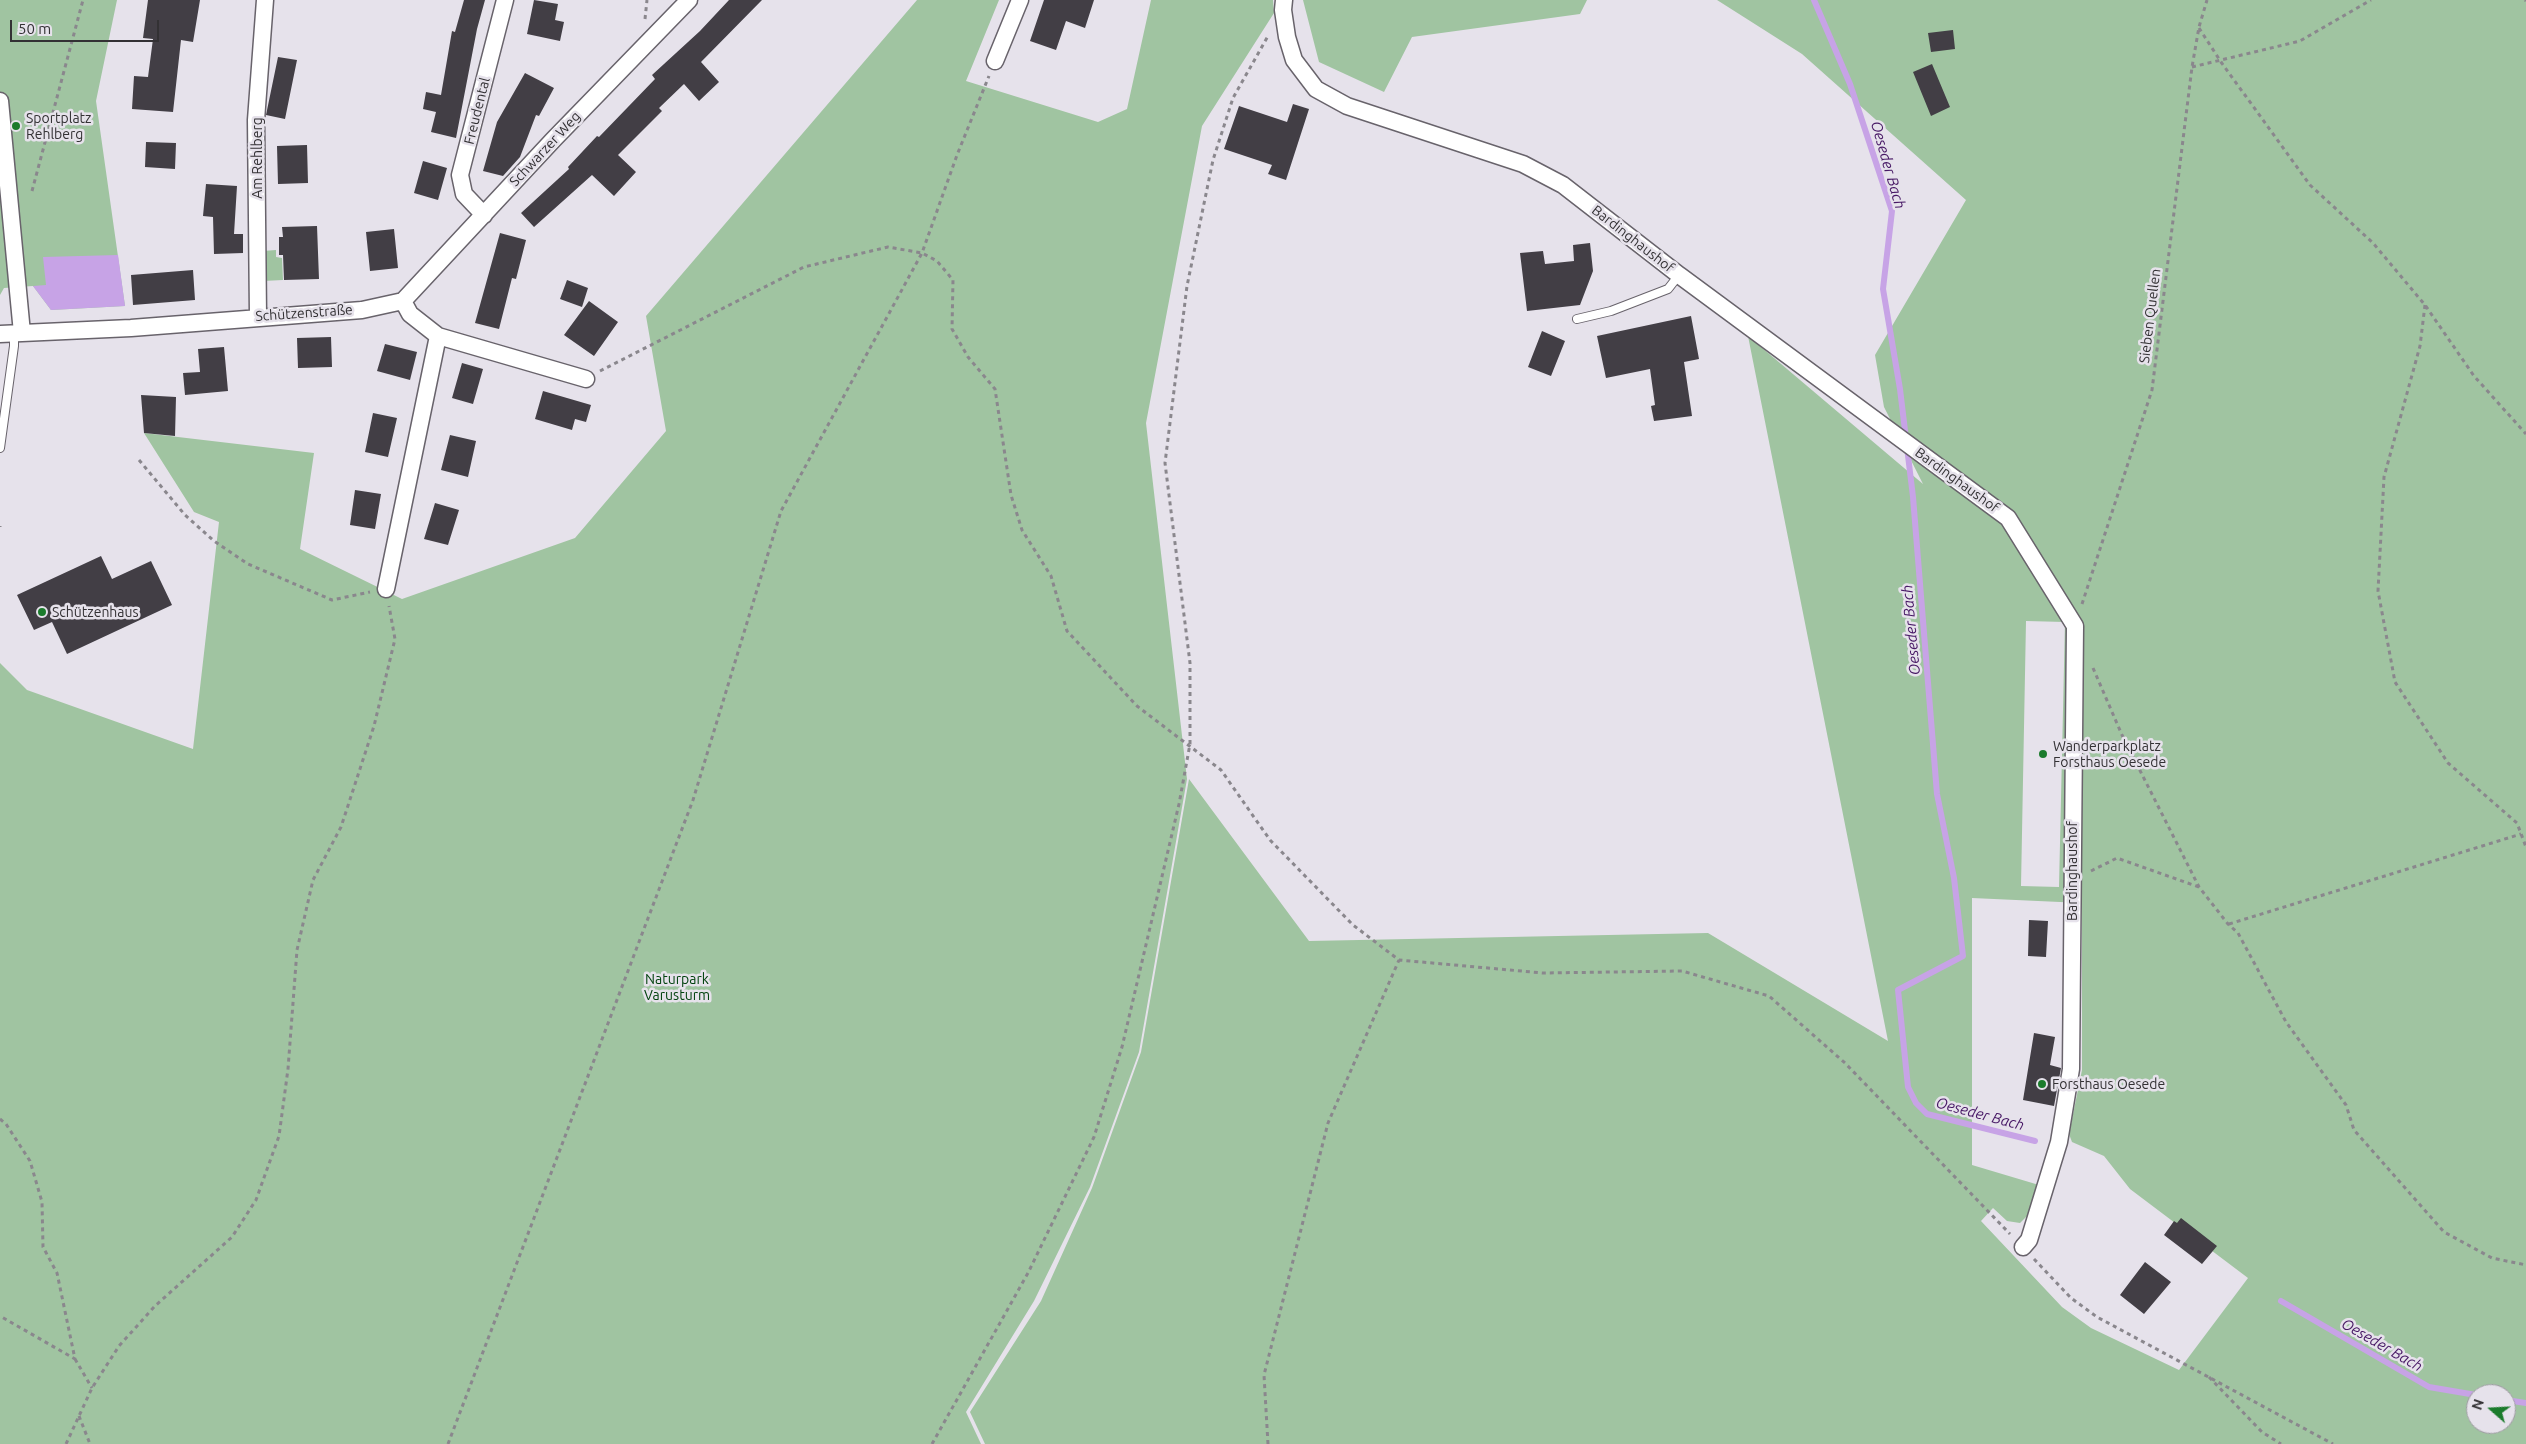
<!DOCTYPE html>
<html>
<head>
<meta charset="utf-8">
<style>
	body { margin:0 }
	#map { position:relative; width:2526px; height:1444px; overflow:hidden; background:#e6e2eb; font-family:Ubuntu,sans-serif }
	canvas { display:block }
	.north { position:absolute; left:2466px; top:1384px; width:50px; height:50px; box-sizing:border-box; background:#e6e2eb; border:1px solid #9e9ba2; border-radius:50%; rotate:289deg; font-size:14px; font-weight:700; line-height:20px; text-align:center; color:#333134 }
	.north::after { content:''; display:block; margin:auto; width:18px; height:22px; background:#1b7b2c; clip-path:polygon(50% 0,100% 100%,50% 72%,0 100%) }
	.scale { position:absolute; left:10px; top:20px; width:149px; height:22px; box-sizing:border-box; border:2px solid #333134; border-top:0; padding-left:6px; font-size:15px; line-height:18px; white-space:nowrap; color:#333134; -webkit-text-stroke:4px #e6e2eb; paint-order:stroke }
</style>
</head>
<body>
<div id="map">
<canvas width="2526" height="1444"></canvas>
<div class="north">N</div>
<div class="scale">50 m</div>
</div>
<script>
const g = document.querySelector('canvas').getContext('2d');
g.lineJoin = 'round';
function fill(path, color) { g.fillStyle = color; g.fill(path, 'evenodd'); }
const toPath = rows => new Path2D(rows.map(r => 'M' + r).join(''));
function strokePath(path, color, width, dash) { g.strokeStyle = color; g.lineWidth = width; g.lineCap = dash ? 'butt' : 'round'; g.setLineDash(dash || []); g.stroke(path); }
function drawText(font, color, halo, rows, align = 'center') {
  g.font = font + ' Ubuntu,sans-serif'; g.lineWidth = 5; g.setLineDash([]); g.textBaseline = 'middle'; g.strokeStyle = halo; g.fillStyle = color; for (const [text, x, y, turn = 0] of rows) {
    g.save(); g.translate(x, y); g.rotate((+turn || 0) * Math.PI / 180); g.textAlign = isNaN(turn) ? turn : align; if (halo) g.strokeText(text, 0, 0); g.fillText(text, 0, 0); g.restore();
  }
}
const green = toPath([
	[0,0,117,0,96,101,125,306,51,310,33,286,4,288,0,295],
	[917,0,999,0,966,81,1098,122,1127,109,1151,0,1273,0,1274,13,1202,126,1146,423,1187,779,1139,1052,1090,1187,1034,1301,966,1412,981,1444,0,1444,0,663,27,690,193,749,219,522,194,512,144,433,314,453,300,549,402,599,575,538,666,431,646,316],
	[1303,0,1587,0,1580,14,1412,37,1384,92,1319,62],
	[1717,0,2526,0,2526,1444,985,1444,970,1412,1041,1301,1092,1188,1141,1052,1189,779,1309,941,1708,933,1888,1041,1748,336,1923,484,1884,407,1875,355,1966,200,1802,54],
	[2026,621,2065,622,2059,887,2021,886],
	[1972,898,2082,903,2082,1070,2069,1134,2072,1142,2104,1156,2130,1189,2248,1278,2179,1370,2091,1328,2062,1307,1981,1221,1993,1208,2007,1221,2020,1223,2031,1212,2039,1185,1972,1165],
	[2476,1394,2506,1394,2506,1424,2476,1424],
	[276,250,276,257,282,258,283,280,263,281,263,251]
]);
const water = toPath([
	[118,255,125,306,51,310,33,286,46,285,43,257]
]);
const stream = toPath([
	[1814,0,1850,84,1892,211,1883,289,1900,389,1913,497,1937,794,1954,878,1963,956,1898,990,1908,1087,1916,1103,1927,1114,2035,1141],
	[2281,1301,2429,1387,2476,1395],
	[2506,1400,2526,1403]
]);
const building = toPath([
	[148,0,200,0,193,42,181,40,173,112,132,109,134,76,148,77,153,39,143,38],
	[464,0,485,0,477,29,456,138,431,132,436,112,423,109,426,92,441,95,452,31,455,32],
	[534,0,558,4,555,20,564,22,560,41,527,34],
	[729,0,762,0,701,62,719,82,699,101,684,84,659,108,662,111,618,155,636,172,614,196,592,175,534,227,521,213,569,169,568,167,597,136,599,137,655,79,652,75,700,31],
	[1044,0,1094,0,1085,28,1066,21,1056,50,1030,41],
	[1953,30,1955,49,1931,52,1928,33],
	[278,57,297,60,285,119,266,115],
	[1932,64,1950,107,1931,116,1913,72],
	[525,73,554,88,539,116,536,115,520,157,503,176,483,171,497,122],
	[1293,104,1309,109,1286,180,1268,174,1272,165,1224,149,1239,106,1287,122],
	[146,142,176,143,175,169,145,167],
	[307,145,308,183,278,184,277,146],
	[423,161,447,168,438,200,414,193],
	[206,184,237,186,234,234,243,234,243,253,214,254,213,217,203,216],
	[317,226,319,279,284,280,283,255,279,255,279,237,283,237,282,227],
	[394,229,398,268,370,271,366,232],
	[500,233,526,240,516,279,512,278,499,329,475,323],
	[1590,243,1593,271,1580,305,1527,311,1520,253,1543,251,1545,264,1574,261,1573,245],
	[193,270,195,300,133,305,131,275],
	[567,280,588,288,582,307,560,299],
	[589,301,618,322,594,356,564,335],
	[1691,316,1699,359,1684,362,1692,416,1654,421,1651,406,1655,405,1650,369,1606,378,1597,336],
	[1542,331,1565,341,1551,376,1528,367],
	[331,337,332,367,298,368,297,338],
	[385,344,417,352,410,380,377,371],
	[224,347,228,391,185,395,183,373,200,372,198,349],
	[462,363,483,369,473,404,452,398],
	[543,391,591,405,586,422,575,419,572,430,535,419],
	[141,395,176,397,175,436,144,433],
	[373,413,397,418,388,457,365,452],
	[450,435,476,441,468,477,441,470],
	[355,490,381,494,375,529,350,525],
	[435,503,459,510,448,545,424,539],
	[101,556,112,579,151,561,172,605,67,654,52,622,34,630,17,595],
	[2029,920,2048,921,2046,957,2028,956],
	[2034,1033,2055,1037,2050,1065,2061,1068,2054,1106,2023,1100],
	[2181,1218,2217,1246,2202,1264,2164,1235,2174,1221,2177,1223],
	[2145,1262,2171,1282,2144,1314,2120,1295]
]);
const path = toPath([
	[2525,0,2526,1],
	[645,19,647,0],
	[2199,28,2221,62,2310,185,2373,243,2425,305,2474,376,2526,434],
	[2192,67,2300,41,2371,0],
	[32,191,83,0],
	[2425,305,2420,346,2384,477,2378,591,2395,682,2448,763,2517,823,2526,847],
	[600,371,804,267,888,247,922,253,937,261,953,280,952,329,968,357,995,389,1011,495,1022,530,1051,576,1067,631,1137,706,1221,770,1270,840,1353,925,1399,960,1543,973,1682,971,1769,996,1845,1063,2010,1234],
	[139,460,185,515,214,541,248,564,332,600,370,592],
	[0,527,0,526],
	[2082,604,2152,390,2192,67,2199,27,2207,0],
	[2093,668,2122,735,2199,887,2228,924,2238,933,2286,1022,2346,1105,2354,1130,2444,1232,2492,1258,2526,1265],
	[2091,871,2117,858,2199,887],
	[2229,924,2521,834],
	[0,1119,6,1124,30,1161,42,1202,43,1247,57,1273,75,1359,0,1316],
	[2034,1259,2071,1298,2097,1317,2333,1444],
	[75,1359,92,1388],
	[2209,1377,2262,1432,2281,1444],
	[79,1416,90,1444],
	[66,1444,92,1388,119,1346,155,1306,232,1237,256,1200,279,1136,288,1069,297,950,313,880,341,827,374,726,395,639,389,606],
	[448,1444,693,800,781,511,922,253,957,155,989,76],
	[932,1444,1028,1273,1094,1137,1122,1047,1179,804,1190,744,1190,663,1165,463,1187,286,1213,160,1233,98,1268,36],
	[1268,1444,1264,1375,1328,1123,1399,960]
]);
const lane = toPath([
	[1577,319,1611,311,1668,289,1679,275],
	[0,448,14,346,14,333]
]);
const street = toPath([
	[1284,0,1283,10,1287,37,1294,60,1316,89,1347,106,1523,164,1563,185,1679,275,2008,518,2075,626,2071,1069,2059,1142,2029,1240,2023,1247],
	[995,61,1020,0],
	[0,101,22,333],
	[484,215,464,194,460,175,505,0],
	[403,301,410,314,438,336,586,379],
	[258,316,256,120,265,0],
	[0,334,131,328,362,310,403,301,553,140,689,0],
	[386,589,438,336]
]);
const markers = [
	[16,126,5,"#1b7b2c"],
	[42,612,5,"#1b7b2c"],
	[2043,754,5,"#1b7b2c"],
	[2042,1084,5,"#1b7b2c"]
];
const streetNames = [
	["Freudental",477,111,-76],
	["Schwarzer Weg",545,149,-47],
	["Am Rehlberg",257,158,-90],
	["Bardinghaushof",1633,239,38],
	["Schützenstraße",304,313,-4],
	["Sieben Quellen",2150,316,-83],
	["Bardinghaushof",1957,480,36],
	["Bardinghaushof",2072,871,-90]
];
const poiNames = [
	["Sportplatz",26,118],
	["Rehlberg",26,134],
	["Schützenhaus",52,612],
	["Wanderparkplatz",2053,746],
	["Forsthaus Oesede",2053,762],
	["Forsthaus Oesede",2052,1084]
];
const parkNames = [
	["Naturpark",677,979],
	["Varusturm",677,995]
];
const waterNames = [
	["Oeseder Bach",1888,165,74],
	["Oeseder Bach",1911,630,-95],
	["Oeseder Bach",1980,1114,15],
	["Oeseder Bach",2382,1345,30]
];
fill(green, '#a0c4a1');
fill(water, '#c7a3e6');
strokePath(stream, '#c7a3e6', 6);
fill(building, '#423e45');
strokePath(lane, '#68636b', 10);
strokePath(street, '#68636b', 19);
strokePath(path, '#8a878d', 3, [4, 4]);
strokePath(lane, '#fff', 8);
strokePath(street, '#fff', 16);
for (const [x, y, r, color] of markers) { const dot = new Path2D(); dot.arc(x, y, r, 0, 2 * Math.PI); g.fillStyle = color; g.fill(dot); strokePath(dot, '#e6e2eb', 2); }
drawText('14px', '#333134', '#e6e2eb', streetNames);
drawText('14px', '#333134', '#e6e2eb', poiNames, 'left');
drawText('14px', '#00420d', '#e6e2eb', parkNames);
drawText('italic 15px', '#471865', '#e6e2eb', waterNames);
</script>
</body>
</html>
